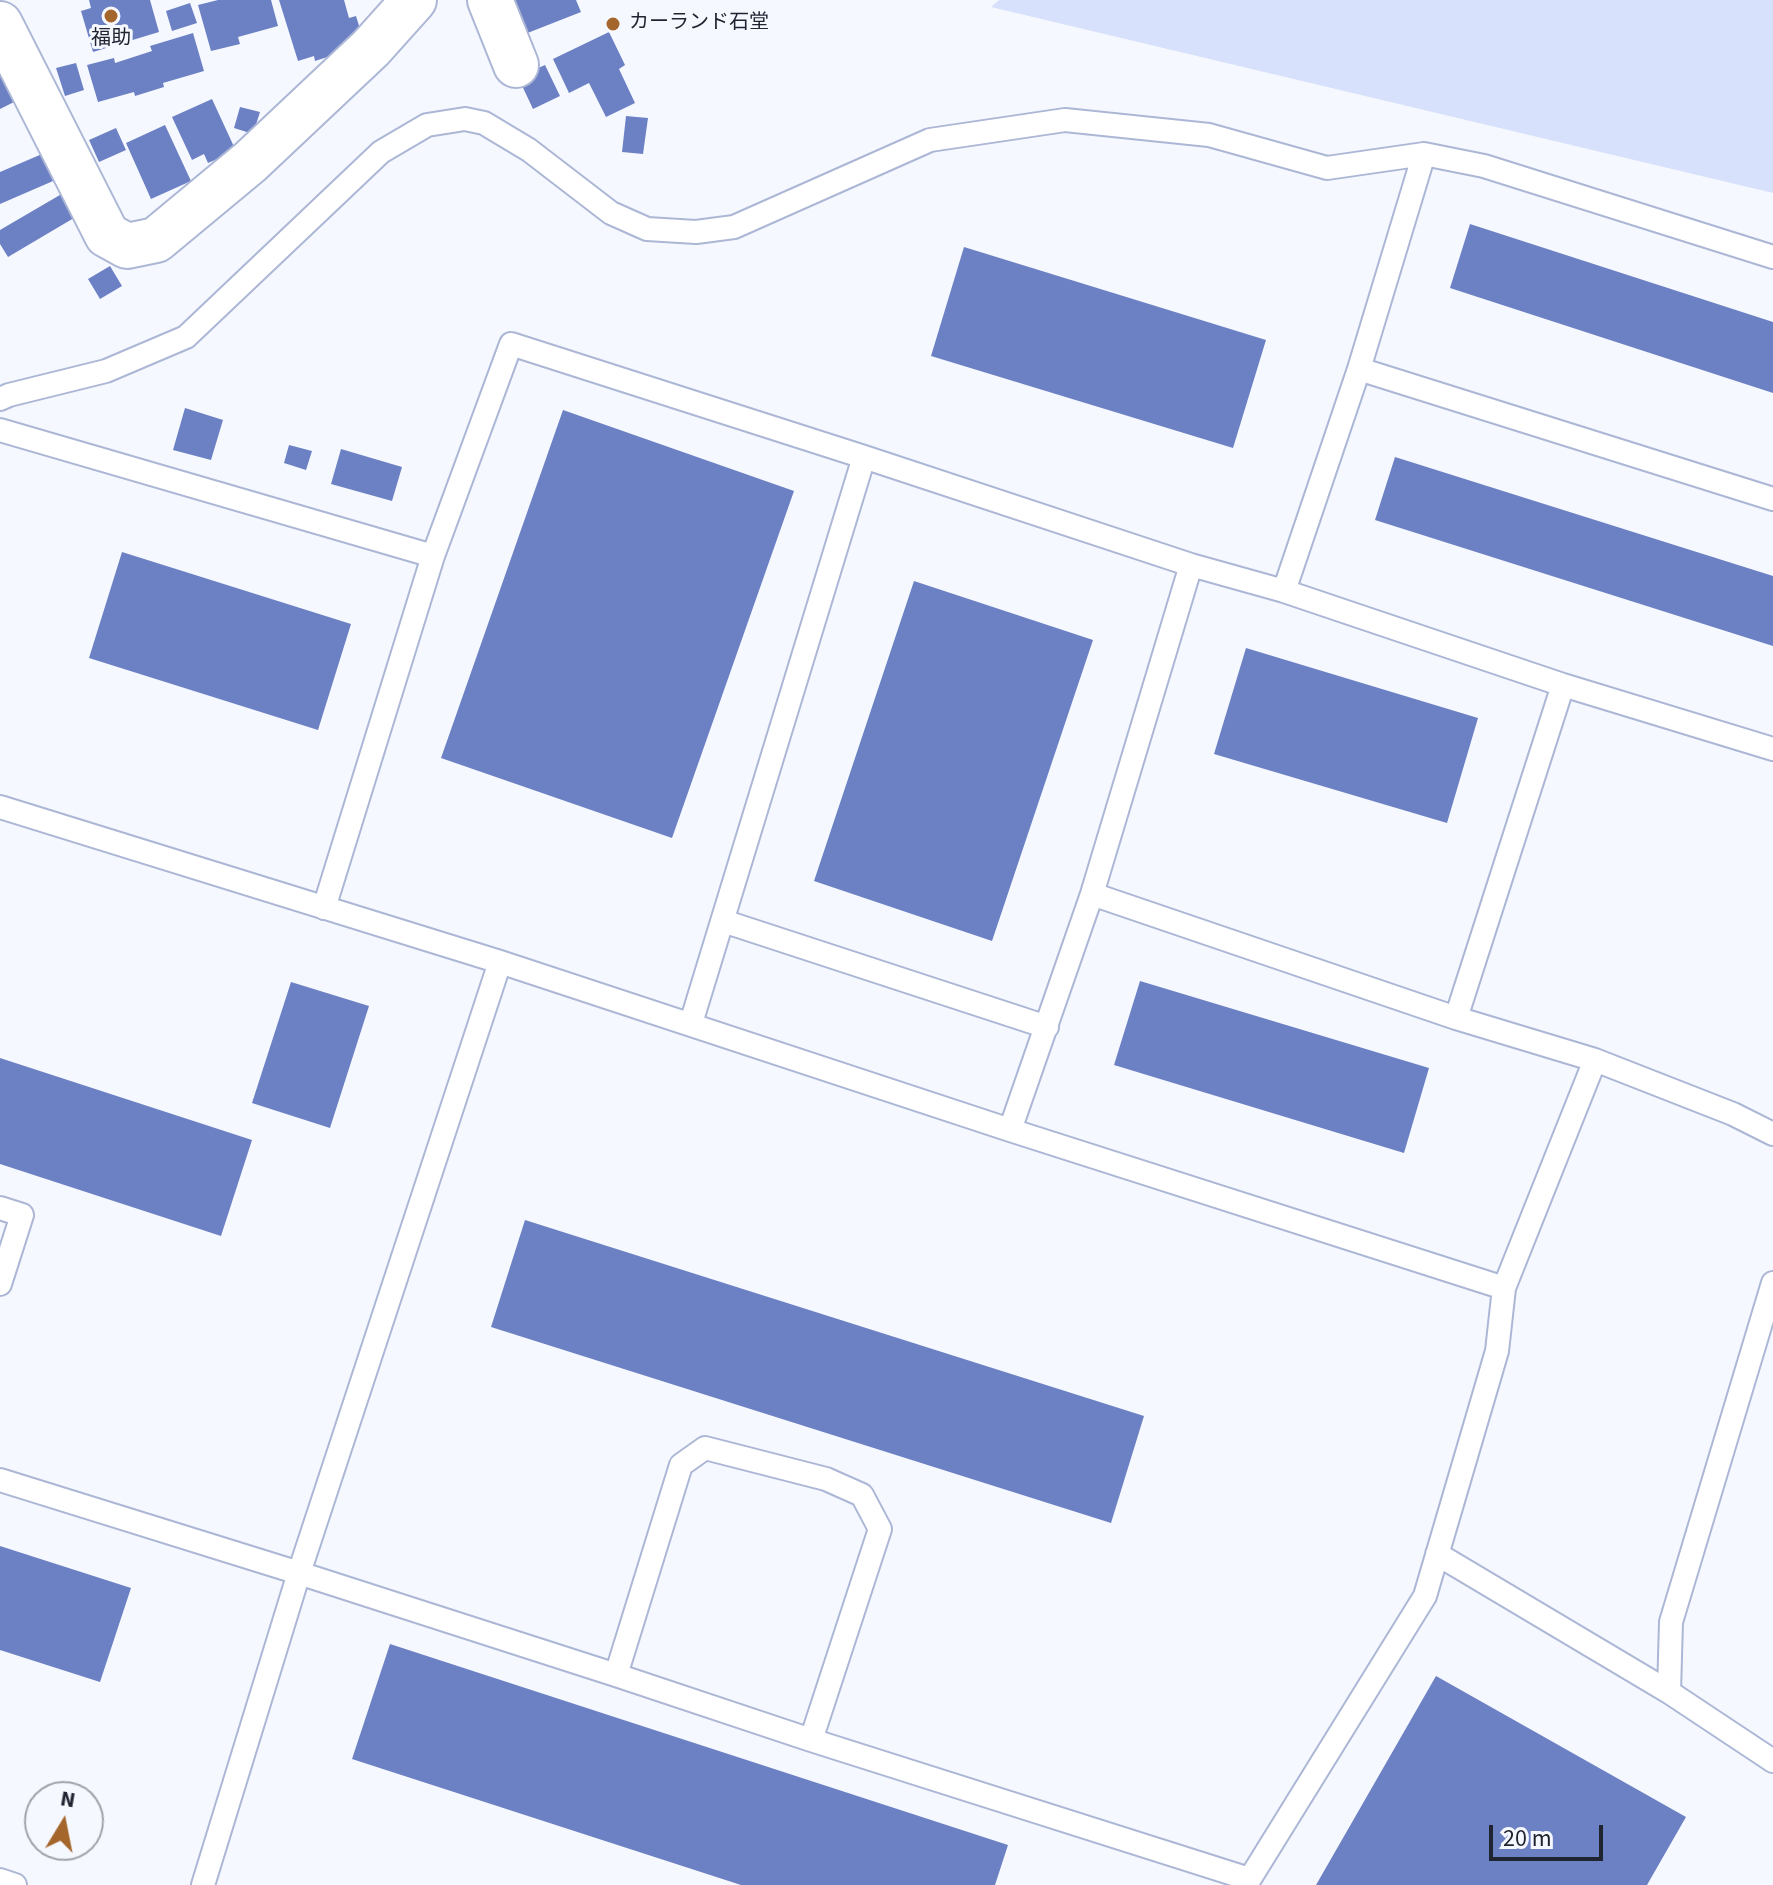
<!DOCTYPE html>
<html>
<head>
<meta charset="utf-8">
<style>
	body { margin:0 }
	#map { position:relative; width:1773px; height:1885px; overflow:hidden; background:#f6f8ff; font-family:"Source Sans 3",sans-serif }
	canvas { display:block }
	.north { position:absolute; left:24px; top:1781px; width:80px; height:80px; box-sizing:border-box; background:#f6f8ff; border:2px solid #a0a3ac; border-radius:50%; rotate:10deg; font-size:22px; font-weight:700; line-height:32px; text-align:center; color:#202430 }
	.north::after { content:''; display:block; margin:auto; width:28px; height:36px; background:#a5662c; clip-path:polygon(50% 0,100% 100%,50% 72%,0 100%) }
	.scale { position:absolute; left:1489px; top:1825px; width:114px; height:36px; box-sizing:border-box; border:4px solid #202430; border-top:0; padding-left:10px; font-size:24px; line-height:28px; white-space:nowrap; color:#202430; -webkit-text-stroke:6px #f6f8ff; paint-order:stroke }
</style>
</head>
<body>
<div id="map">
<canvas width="1773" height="1885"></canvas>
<div class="north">N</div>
<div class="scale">20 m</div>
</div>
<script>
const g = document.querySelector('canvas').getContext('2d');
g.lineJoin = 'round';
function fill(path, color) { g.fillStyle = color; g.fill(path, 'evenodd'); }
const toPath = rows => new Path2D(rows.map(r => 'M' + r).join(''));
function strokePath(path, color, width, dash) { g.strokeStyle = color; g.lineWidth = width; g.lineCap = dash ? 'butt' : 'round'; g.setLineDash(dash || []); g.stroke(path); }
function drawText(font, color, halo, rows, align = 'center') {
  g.font = font + ' "Source Sans 3","Noto Sans JP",sans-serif'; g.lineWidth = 6; g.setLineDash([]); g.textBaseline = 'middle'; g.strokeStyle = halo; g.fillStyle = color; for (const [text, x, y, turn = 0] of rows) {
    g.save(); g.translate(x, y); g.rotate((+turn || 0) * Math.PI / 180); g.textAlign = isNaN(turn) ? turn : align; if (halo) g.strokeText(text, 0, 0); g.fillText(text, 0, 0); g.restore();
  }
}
const green = toPath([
	[999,0,1773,0,1773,193,991,7]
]);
const building = toPath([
	[89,0,150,0,159,32,93,52,81,11,91,8],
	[218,0,271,0,278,26,238,37,240,44,211,51,198,5],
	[279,0,344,0,349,18,356,16,365,45,315,61,314,56,298,61],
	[512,0,576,0,581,12,525,34],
	[190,3,197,23,172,31,166,11],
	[609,32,625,65,619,69,635,103,606,117,589,83,569,93,553,59],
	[193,33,204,71,163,83,164,87,135,96,134,92,98,102,87,65,114,58,115,63,152,51,150,46],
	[76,63,84,90,65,96,56,68],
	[545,65,560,96,533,109,518,77],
	[0,71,14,102,0,109],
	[212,99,236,151,208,163,204,154,192,160,172,117],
	[240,107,260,112,253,134,234,128],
	[626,116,648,118,643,154,622,152],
	[165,125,191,181,151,199,126,143],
	[116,128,126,150,99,162,89,140],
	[49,151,60,178,0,204,0,172],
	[65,192,79,215,8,257,0,244,0,230],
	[1470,224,1773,322,1773,393,1450,288],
	[964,247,1266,340,1233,448,931,356],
	[110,266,122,286,100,299,88,279],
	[185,408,223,420,211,460,173,450],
	[563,410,794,491,672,838,441,758],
	[289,445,312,451,306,470,284,463],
	[341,449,402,467,392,501,331,484],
	[1395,457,1773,576,1773,646,1375,520],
	[122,552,351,624,318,730,89,658],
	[914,581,1093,640,992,941,814,881],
	[1246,648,1478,718,1447,823,1214,754],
	[1140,981,1429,1068,1404,1153,1114,1065],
	[291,982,369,1006,330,1128,252,1103],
	[0,1058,252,1140,221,1236,0,1164],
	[525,1220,1144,1416,1111,1523,491,1327],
	[0,1546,131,1588,100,1682,0,1650],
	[390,1644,1008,1845,995,1885,741,1885,352,1759],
	[1436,1676,1686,1817,1647,1885,1316,1885]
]);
const lane = toPath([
	[1359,369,1773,499],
	[0,399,9,395,106,371,186,337,381,152,427,125,465,119,484,123,529,150,611,213,647,229,696,232,734,227,930,140,1065,120,1209,135,1327,168,1424,154,1484,166,1773,257],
	[0,430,433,556],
	[1284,591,1359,369,1424,154],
	[0,807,500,962,1010,1130,1504,1288,1595,1060],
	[1092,894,1456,1018,1595,1060,1733,1114,1773,1134],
	[324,908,433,556,511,344,864,457,1191,565,1284,591,1563,685,1773,749],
	[723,921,1047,1027],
	[1456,1018,1563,685],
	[691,1023,864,457],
	[1010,1130,1092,894,1191,565],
	[0,1208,22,1215,0,1284],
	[1773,1283,1671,1622,1669,1692,1773,1761],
	[0,1480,299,1573,616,1675,811,1740,1249,1879],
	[1437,1554,1669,1692],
	[616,1675,681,1465,705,1448,826,1479,862,1495,880,1529,811,1740],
	[0,1880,15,1885],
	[203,1885,299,1573,500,962],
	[1246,1885,1425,1596,1497,1351,1504,1288]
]);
const street = toPath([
	[490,0,516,65],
	[0,24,107,235,127,246,156,240,250,162,371,48,414,0]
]);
const markers = [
	[111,16,8,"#a5662c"],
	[613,24,8,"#a5662c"]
];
const poiNames = [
	["カーランド石堂",629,24],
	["福助",111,40,"center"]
];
fill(green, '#d7e1fc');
fill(building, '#6c80c4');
strokePath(lane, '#acb7d6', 26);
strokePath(street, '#acb7d6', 48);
strokePath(lane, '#fff', 22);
strokePath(street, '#fff', 44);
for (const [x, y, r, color] of markers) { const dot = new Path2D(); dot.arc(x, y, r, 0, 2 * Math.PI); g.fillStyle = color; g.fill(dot); strokePath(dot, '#f6f8ff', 3); }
drawText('20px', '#202430', '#f6f8ff', poiNames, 'left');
</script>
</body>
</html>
